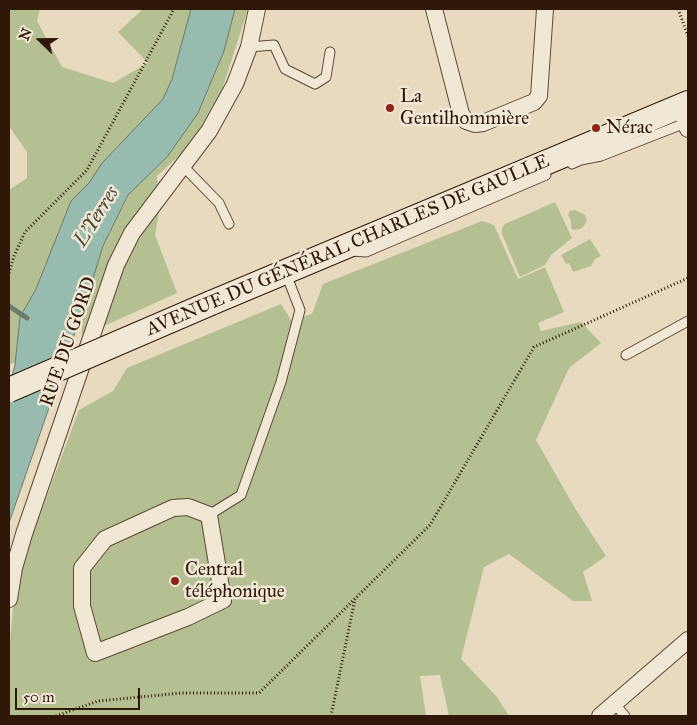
<!DOCTYPE html>
<html>
<head>
<meta charset="utf-8">
<style>
	body { margin:0 }
	#map { position:relative; width:697px; height:725px; overflow:hidden; background:#e8dabe; font-family:"IM FELL Great Primer",serif }
	canvas { display:block }
	.frame { position:absolute; inset:0; border:10px solid #301809; pointer-events:none }
	.north { position:absolute; left:15px; top:15px; width:50px; height:50px; -webkit-text-stroke:4px #f0e7d5; paint-order:stroke; rotate:292deg; font-size:14px; font-weight:700; line-height:20px; text-align:center; color:#301809 }
	.north::after { content:''; display:block; margin:auto; width:18px; height:22px; background:#301809; clip-path:polygon(50% 0,100% 100%,50% 72%,0 100%) }
	.scale { position:absolute; left:15px; top:688px; width:125px; height:22px; box-sizing:border-box; border:2px solid #301809; border-top:0; padding-left:6px; font-size:15px; line-height:18px; white-space:nowrap; color:#301809; -webkit-text-stroke:4px #f0e7d5; paint-order:stroke }
</style>
</head>
<body>
<div id="map">
<canvas width="697" height="725"></canvas>
<div class="frame"></div>
<div class="north">N</div>
<div class="scale">50 m</div>
</div>
<script>
const g = document.querySelector('canvas').getContext('2d');
g.lineJoin = 'round';
function fill(path, color) { g.fillStyle = color; g.fill(path, 'evenodd'); }
const toPath = rows => new Path2D(rows.map(r => 'M' + r).join(''));
function strokePath(path, color, width, dash) { g.strokeStyle = color; g.lineWidth = width; g.lineCap = dash ? 'butt' : 'round'; g.setLineDash(dash || []); g.stroke(path); }
function drawText(font, color, halo, rows, align = 'center') {
  g.font = font + ' "IM FELL Great Primer",serif'; g.lineWidth = 5; g.setLineDash([]); g.textBaseline = 'middle'; g.strokeStyle = halo; g.fillStyle = color; for (const [text, x, y, turn = 0] of rows) {
    g.save(); g.translate(x, y); g.rotate((+turn || 0) * Math.PI / 180); g.textAlign = isNaN(turn) ? turn : align; if (halo) g.strokeText(text, 0, 0); g.fillText(text, 0, 0); g.restore();
  }
}
const green = toPath([
	[9,9,40,9,37,21,62,67,113,83,148,63,118,32,143,9,205,9,202,36,24,359,9,365,9,190,27,178,27,152,9,126],
	[221,9,248,9,221,93,188,148,157,176,160,207,155,235,177,293,82,336,80,292],
	[555,202,572,238,551,255,545,265,520,277,502,234,502,228,505,224],
	[575,210,585,215,587,220,584,226,580,229,573,230,571,227,571,221,568,215,570,211],
	[482,221,494,225,518,279,545,267,564,312,538,323,541,331,581,322,601,343,569,368,536,440,576,510,606,556,583,572,592,601,573,601,509,554,484,567,461,659,497,697,509,716,449,716,440,675,420,676,426,716,9,716,9,650,16,579,79,410,113,391,127,368,281,304,291,320,312,314,323,284],
	[590,239,601,256,595,259,591,266,573,272,569,263,566,264,561,255]
]);
const water = toPath([
	[191,9,235,9,224,51,198,113,167,157,128,195,103,246,86,301,9,523,9,386,15,365,20,317,36,289,71,201,89,183,102,163,163,99,172,79,191,9]
]);
const stream = toPath([
	[9,306,27,318]
]);
const path = toPath([
	[678,9,688,36],
	[9,273,14,256,25,232,87,170,174,9],
	[56,716,98,701,182,693,259,693,430,525,534,347,688,278],
	[331,716,355,599]
]);
const service = toPath([
	[249,47,274,45,285,69,315,84,326,77,330,52],
	[572,164,581,160,601,156,688,122],
	[183,166,219,203,229,224],
	[352,251,366,252,546,175],
	[626,355,688,321],
	[209,515,241,495,281,382,300,310,288,279,284,274],
	[615,704,625,716]
]);
const minor = toPath([
	[434,9,461,114,466,121,475,124,483,123,534,102,539,96,545,9],
	[680,106,688,129],
	[188,507,209,515,223,600,188,617,95,653,82,606,82,568,105,539,173,508,188,507],
	[9,599,14,568,24,534,116,265,132,233,209,131,235,84,249,47,257,9],
	[600,716,688,640]
]);
const secondary = toPath([
	[211,303,688,103]
]);
const secondaryBridge = toPath([
	[9,390,211,303]
]);
const markers = [
	[390,108,5,"#8f2418"],
	[596,128,5,"#8f2418"],
	[175,581,5,"#8f2418"]
];
const poiNames = [
	["La",400,97],
	["Gentilhommière",400,119],
	["Nérac",606,128],
	["Central",185,570],
	["téléphonique",185,592]
];
const streetNames = [
	["AVENUE DU GÉNÉRAL CHARLES DE GAULLE",348,246,-23],
	["RUE DU GORD",69,342,-71]
];
const waterNames = [
	["L'Yerres",97,217,-58]
];
fill(green, '#b5c092');
fill(water, '#97bbae');
strokePath(water, '#6e7a6c', 1);
strokePath(stream, '#6e7a6c', 5);
strokePath(service, '#5e4836', 11);
strokePath(minor, '#5e4836', 18);
strokePath(secondary, '#301809', 26);
strokePath(path, '#301809', 3, [1, 2.5]);
strokePath(service, '#f0e7d5', 9);
strokePath(minor, '#f0e7d5', 16);
strokePath(secondary, '#f0e7d5', 24);
strokePath(secondaryBridge, '#301809', 26, []);
strokePath(secondaryBridge, '#f0e7d5', 24);
for (const [x, y, r, color] of markers) { const dot = new Path2D(); dot.arc(x, y, r, 0, 2 * Math.PI); g.fillStyle = color; g.fill(dot); strokePath(dot, '#f0e7d5', 2); }
drawText('19px', '#301809', '#f0e7d5', poiNames, 'left');
drawText('19px', '#301809', '#f0e7d5', streetNames);
drawText('italic 20px', '#4f493b', '#f0e7d5', waterNames);
</script>
</body>
</html>
